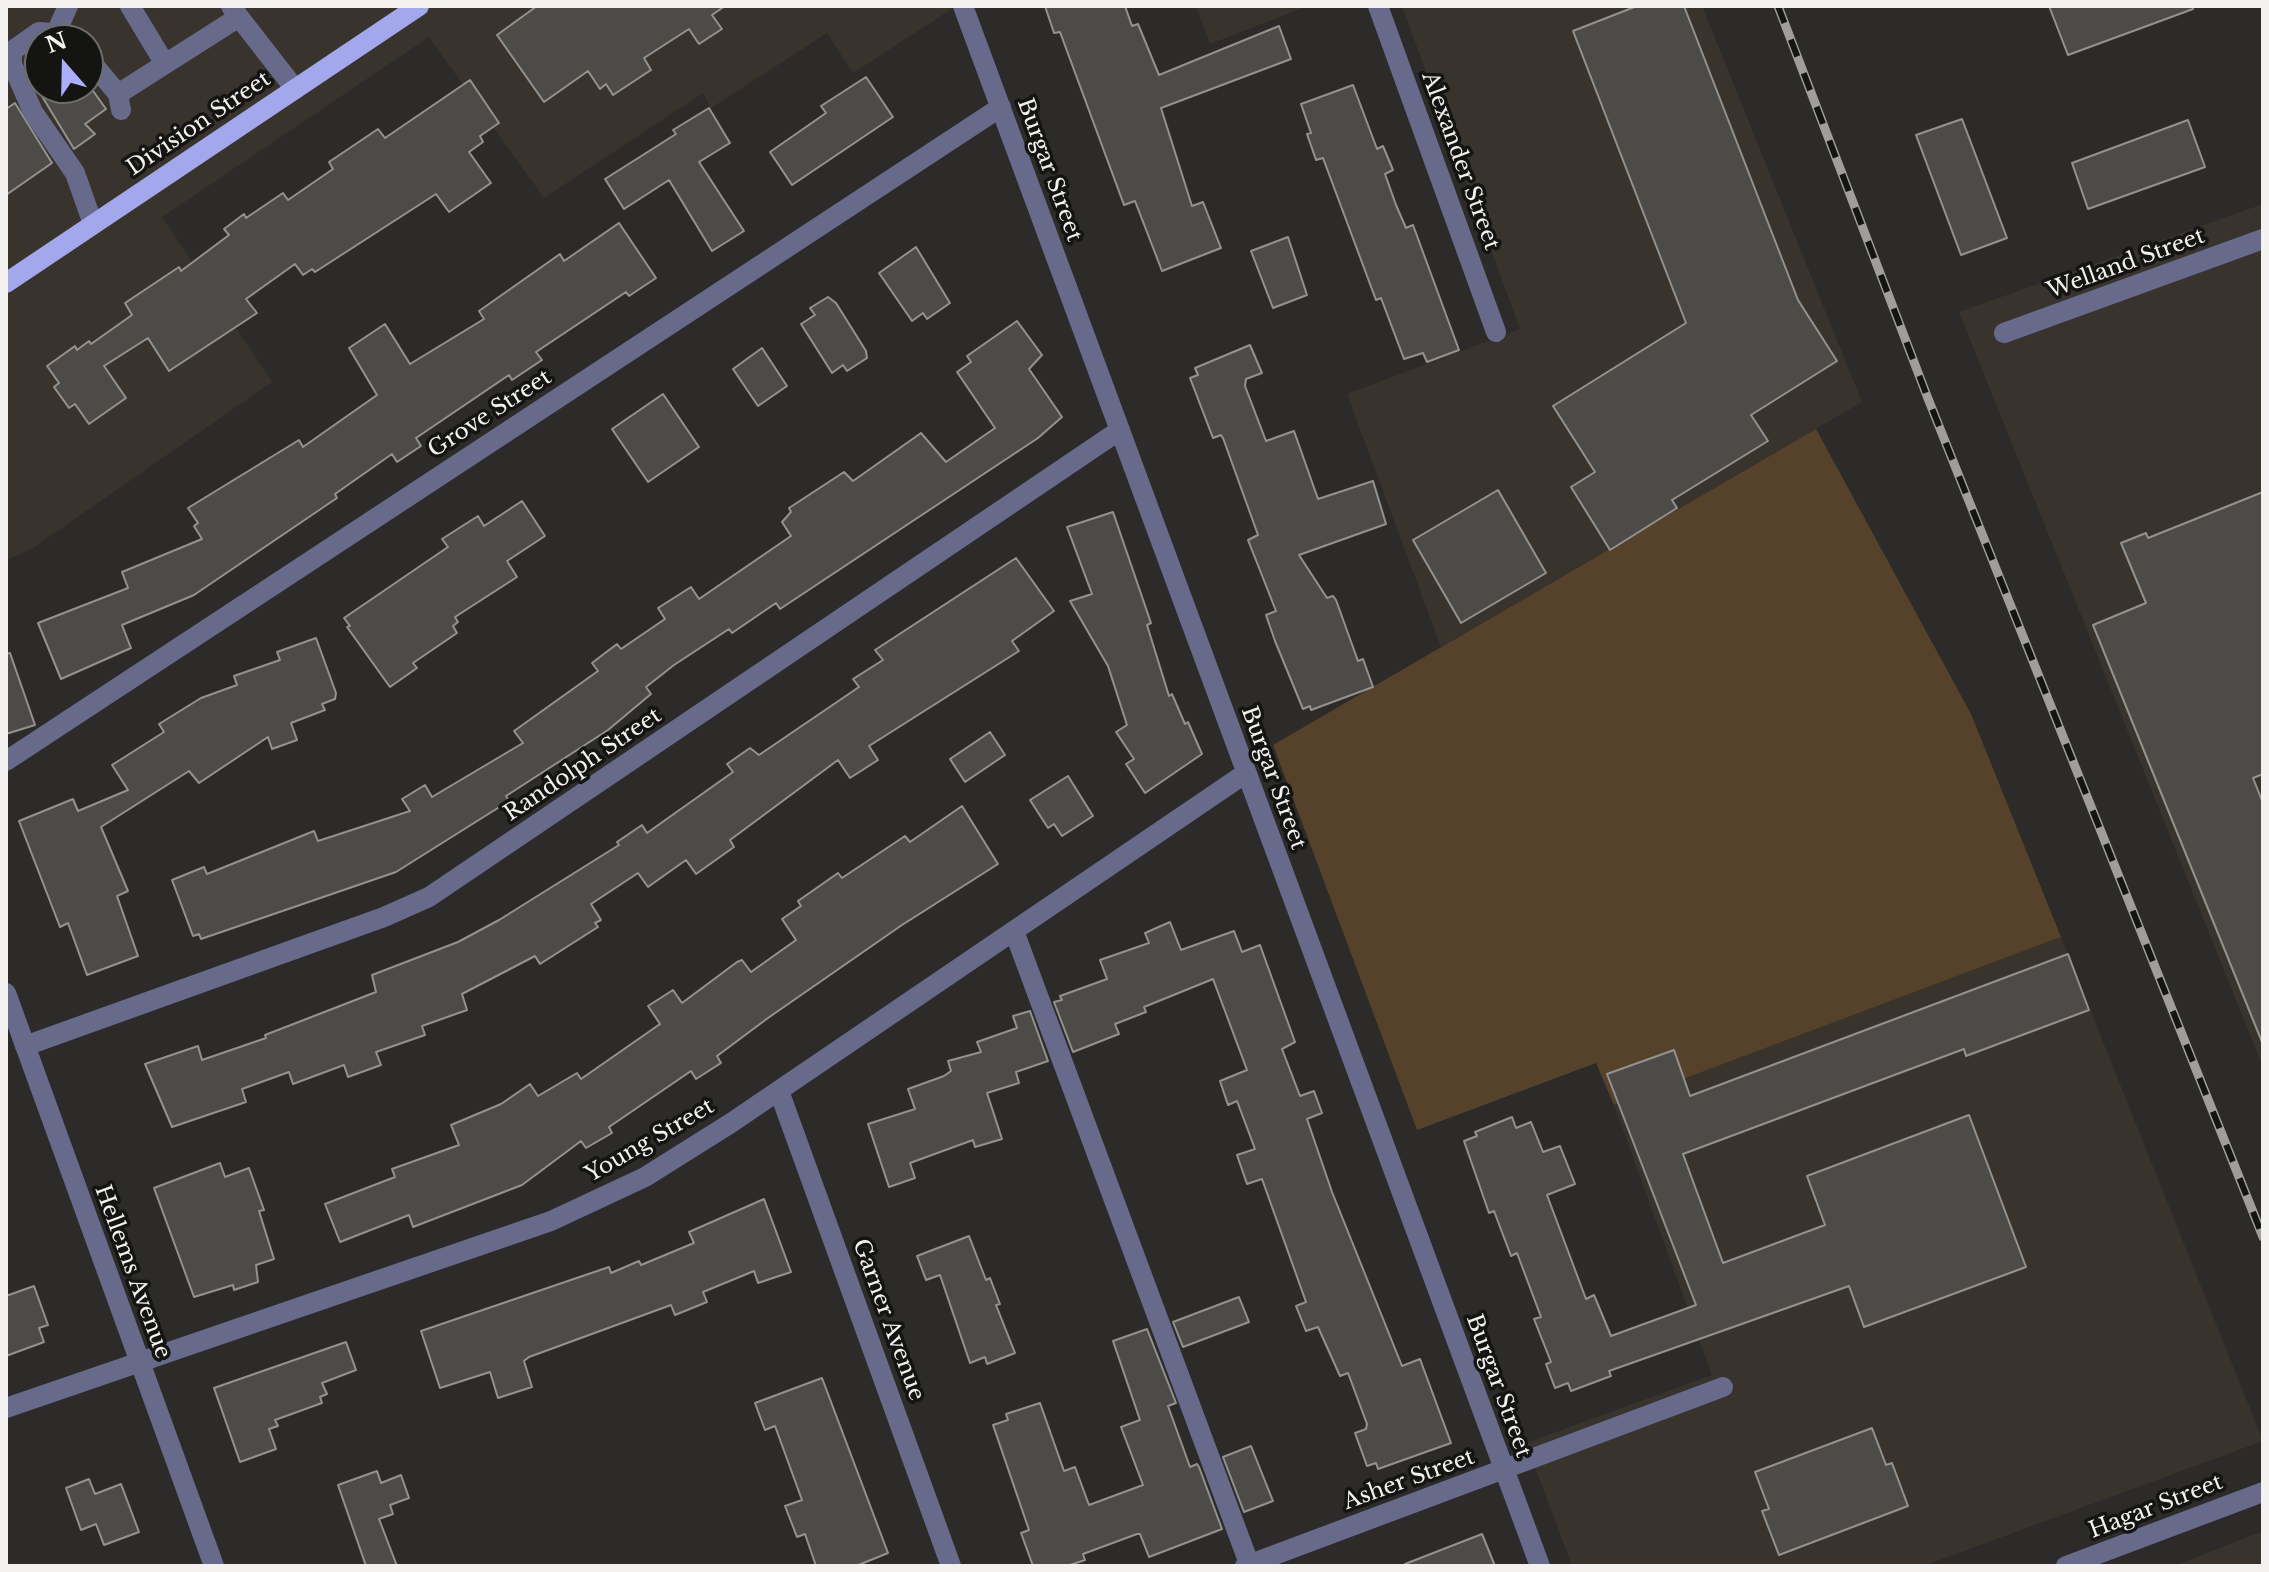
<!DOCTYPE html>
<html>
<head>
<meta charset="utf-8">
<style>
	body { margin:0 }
	#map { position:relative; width:2269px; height:1572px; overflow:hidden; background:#2d2b29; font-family:"Libre Baskerville",serif }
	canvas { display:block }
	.frame { position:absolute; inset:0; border:8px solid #f3f2f1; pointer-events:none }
	.north { position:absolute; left:24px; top:24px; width:80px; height:80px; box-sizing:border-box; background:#141413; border:2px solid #6d6d6c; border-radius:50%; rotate:340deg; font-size:22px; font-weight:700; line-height:32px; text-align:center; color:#f3f2f1 }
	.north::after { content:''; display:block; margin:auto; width:28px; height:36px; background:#abaffb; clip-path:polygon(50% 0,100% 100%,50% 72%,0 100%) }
</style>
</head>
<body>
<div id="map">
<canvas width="2269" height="1572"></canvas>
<div class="frame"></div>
<div class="north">N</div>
</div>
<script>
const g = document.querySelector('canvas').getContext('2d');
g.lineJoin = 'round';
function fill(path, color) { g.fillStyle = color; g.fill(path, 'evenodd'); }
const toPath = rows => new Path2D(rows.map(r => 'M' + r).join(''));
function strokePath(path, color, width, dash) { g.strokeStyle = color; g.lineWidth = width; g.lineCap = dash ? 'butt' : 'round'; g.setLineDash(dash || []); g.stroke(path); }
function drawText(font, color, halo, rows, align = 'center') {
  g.font = font + ' "Libre Baskerville",serif'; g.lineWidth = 7; g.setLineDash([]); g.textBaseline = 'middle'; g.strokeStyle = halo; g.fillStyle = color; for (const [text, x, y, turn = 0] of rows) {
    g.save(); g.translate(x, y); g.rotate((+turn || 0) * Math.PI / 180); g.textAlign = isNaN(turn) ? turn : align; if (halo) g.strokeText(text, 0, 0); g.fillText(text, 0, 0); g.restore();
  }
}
const built = toPath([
	[6,6,956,6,853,73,827,33,711,108,703,93,544,198,429,37,162,217,272,382,30,550,6,560],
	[40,40,88,40,88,88,40,88],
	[1196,6,1308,6,1210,44],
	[1402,6,1702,6,1862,402,1441,647,1347,394,1520,329],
	[2263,204,2263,1067,1959,312],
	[2061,937,2263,1441,1923,1566,1572,1566,1526,1443,1712,1375,1614,1105],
	[2263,1531,2263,1566,2174,1566]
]);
const green = toPath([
	[1816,429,1971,714,2061,937,1614,1105,1596,1063,1417,1130,1273,745]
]);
const building = toPath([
	[537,6,725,6,712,15,722,29,699,44,689,29,644,58,651,70,613,95,606,84,600,89,588,71,544,102,497,35,537,6],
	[1045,6,1125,6,1132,26,1138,24,1159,75,1279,26,1291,59,1161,108,1192,206,1203,202,1221,248,1162,271,1135,201,1124,205,1060,32,1054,33,1045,6],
	[1637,6,1684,6,1798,300,1837,361,1751,415,1768,441,1672,500,1677,508,1610,550,1571,487,1595,472,1553,406,1686,323,1573,31,1637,6],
	[2049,6,2192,6,2193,9,2068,55,2049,6],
	[866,77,893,117,792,185,770,152,826,113,821,106,866,77],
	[470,80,499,123,480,136,483,142,469,152,491,183,449,212,436,194,315,272,312,269,303,275,295,264,246,299,257,313,169,371,148,338,104,366,126,398,89,424,75,404,69,408,54,387,59,383,47,366,75,346,77,350,89,341,91,344,132,315,125,303,179,267,181,271,229,235,224,229,244,214,246,218,283,193,288,200,333,169,329,162,378,129,385,138,470,80],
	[1353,85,1377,149,1383,146,1393,170,1385,174,1396,205,1406,228,1413,225,1459,350,1427,362,1423,353,1404,359,1381,298,1376,300,1323,158,1316,160,1307,134,1311,133,1301,104,1353,85],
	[37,88,91,88,106,109,85,124,95,134,74,149,37,88],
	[15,103,52,163,6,195,6,109,15,103],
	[709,108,730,143,699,162,744,231,712,251,669,180,624,209,605,179,676,134,673,130,709,108],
	[1962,119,2007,238,1961,255,1916,135,1962,119],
	[2188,120,2205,167,2088,209,2072,163,2188,120],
	[619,223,656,278,629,296,626,292,536,352,542,360,512,380,509,375,416,438,421,446,397,462,392,454,335,494,337,498,194,595,122,625,131,648,61,679,38,623,128,588,122,572,202,539,194,526,198,523,188,508,299,440,303,447,377,395,349,348,385,324,410,364,484,319,479,311,560,254,564,261,619,223],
	[1288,237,1307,295,1273,308,1251,251,1288,237],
	[916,247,950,303,927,319,923,313,912,321,879,273,916,247],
	[828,297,836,303,866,351,867,358,847,371,843,365,832,373,801,324,815,315,810,308,828,297],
	[1017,321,1042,355,1029,369,1062,417,1038,438,780,609,776,603,732,633,729,629,674,665,646,687,651,694,608,730,506,796,509,801,396,872,201,939,199,934,193,936,172,880,204,867,207,874,314,831,318,841,410,811,402,799,425,785,432,797,523,743,514,731,598,671,592,663,617,644,621,649,665,619,658,608,691,587,699,599,791,536,782,522,791,512,789,508,844,472,853,481,921,433,946,462,995,428,957,372,971,362,967,356,1017,321],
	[1250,345,1262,373,1246,379,1245,386,1266,441,1294,431,1318,499,1373,481,1386,524,1299,555,1327,598,1333,596,1336,600,1358,661,1363,659,1373,687,1311,710,1310,706,1303,709,1275,641,1266,615,1276,611,1248,540,1258,535,1223,438,1221,435,1213,438,1190,378,1198,375,1195,368,1250,345],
	[762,348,787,386,758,406,733,369,762,348],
	[663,394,699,447,648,482,612,429,663,394],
	[1498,490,1546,573,1461,623,1413,540,1498,490],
	[2263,492,2263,774,2253,778,2263,803,2262,1042,2093,625,2146,603,2121,543,2146,533,2148,538,2263,492],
	[522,501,545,536,507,561,517,577,455,617,458,622,453,626,457,633,413,663,417,668,390,687,347,627,350,626,344,618,448,547,442,539,478,516,484,526,522,501],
	[1113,512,1151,623,1147,625,1169,696,1172,694,1185,724,1188,722,1202,754,1145,793,1126,764,1134,759,1116,732,1127,725,1108,666,1070,601,1092,594,1067,527,1113,512],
	[1016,558,1054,611,1012,641,1019,651,869,746,878,760,850,778,838,760,730,840,734,847,696,874,686,860,648,887,638,873,591,904,601,920,595,923,598,927,540,964,535,956,462,994,467,1010,422,1026,425,1035,376,1052,381,1065,348,1077,344,1065,293,1084,289,1072,242,1089,246,1102,172,1127,145,1064,198,1046,202,1060,266,1038,265,1035,376,992,372,975,458,942,499,920,619,845,617,842,642,825,647,833,733,772,727,764,750,748,759,755,859,687,853,679,883,660,875,650,1016,558],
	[316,638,336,693,335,699,322,704,325,710,291,723,297,740,272,749,268,737,199,783,189,771,101,827,128,891,117,896,138,956,87,975,68,923,60,927,19,821,73,799,78,811,128,790,112,765,164,732,159,724,201,698,237,685,234,676,280,660,277,652,316,638],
	[10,653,35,725,6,734,6,654,10,653],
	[990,732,1005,755,965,782,950,759,990,732],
	[1068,776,1093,816,1062,836,1054,824,1048,828,1030,800,1068,776],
	[962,806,998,864,902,925,768,1018,717,1056,721,1063,696,1079,691,1071,609,1127,612,1133,586,1148,581,1141,522,1185,413,1227,409,1215,340,1242,325,1204,395,1177,392,1169,459,1145,451,1125,501,1104,530,1084,538,1096,577,1073,581,1079,660,1024,648,1006,673,990,682,1003,737,962,742,960,751,972,796,940,782,919,801,906,798,901,838,873,842,878,905,836,910,842,962,806],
	[1170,922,1181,950,1234,931,1242,952,1260,945,1295,1042,1282,1049,1300,1096,1314,1091,1322,1113,1307,1119,1332,1192,1402,1366,1420,1359,1451,1443,1378,1469,1376,1463,1367,1466,1355,1433,1366,1429,1367,1424,1348,1373,1340,1376,1318,1327,1306,1331,1296,1306,1306,1302,1262,1179,1247,1184,1237,1155,1255,1149,1237,1101,1228,1105,1220,1081,1247,1070,1213,979,1144,1007,1146,1012,1115,1024,1119,1034,1073,1052,1054,1002,1062,1000,1060,996,1107,979,1100,960,1149,943,1145,933,1170,922],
	[2068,954,2089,1010,1966,1056,1964,1049,1683,1154,1723,1263,1825,1225,1807,1176,1969,1115,2026,1267,1864,1327,1849,1286,1609,1371,1611,1376,1571,1391,1568,1383,1555,1388,1546,1364,1551,1362,1534,1319,1541,1317,1517,1253,1511,1256,1494,1211,1489,1213,1464,1141,1477,1136,1475,1132,1512,1117,1516,1128,1531,1122,1543,1152,1560,1146,1575,1184,1547,1195,1586,1299,1594,1295,1611,1336,1696,1305,1607,1074,1674,1050,1690,1096,2068,954],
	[1030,1011,1048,1061,1016,1072,1019,1083,987,1093,1002,1139,975,1147,973,1140,910,1163,915,1178,889,1187,868,1124,915,1109,908,1089,944,1076,951,1071,948,1061,981,1052,977,1042,1017,1028,1013,1016,1030,1011],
	[220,1163,225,1177,249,1168,264,1210,259,1211,274,1259,256,1265,258,1282,234,1290,233,1285,194,1297,154,1188,220,1163],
	[764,1199,791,1272,758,1283,754,1271,703,1292,707,1302,675,1315,671,1305,529,1357,524,1361,532,1387,498,1398,490,1372,440,1388,421,1331,609,1267,611,1273,639,1261,641,1265,694,1243,689,1232,764,1199],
	[969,1236,986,1280,990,1278,1000,1304,996,1305,1015,1353,987,1364,985,1357,970,1363,940,1275,926,1280,917,1256,969,1236],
	[34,1286,48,1325,39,1328,44,1342,6,1356,6,1296,34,1286],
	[1239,1297,1249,1322,1183,1347,1173,1322,1239,1297],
	[1147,1329,1176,1403,1168,1406,1190,1467,1197,1464,1199,1467,1222,1529,1149,1557,1140,1534,1137,1534,1083,1554,1085,1560,1067,1566,1033,1566,1021,1533,1029,1530,993,1425,1008,1420,1006,1414,1040,1403,1064,1471,1075,1467,1089,1505,1143,1485,1121,1427,1140,1420,1113,1341,1147,1329],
	[346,1342,356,1370,322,1383,327,1394,320,1397,322,1403,275,1420,278,1426,269,1429,276,1449,240,1462,214,1388,346,1342],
	[822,1378,888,1553,856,1566,816,1566,805,1534,797,1537,785,1506,802,1500,775,1426,765,1430,755,1403,822,1378],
	[1872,1428,1886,1465,1892,1463,1908,1506,1779,1555,1762,1511,1769,1509,1755,1472,1872,1428],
	[1251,1446,1273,1501,1244,1512,1223,1457,1251,1446],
	[377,1471,381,1483,401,1475,409,1498,390,1505,393,1514,379,1519,397,1566,366,1566,338,1485,377,1471],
	[89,1479,95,1494,121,1484,139,1532,104,1545,96,1524,81,1530,66,1488,89,1479],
	[1482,1534,1495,1566,1405,1566,1405,1564,1482,1534]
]);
const minor = toPath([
	[130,6,165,64],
	[963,6,1540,1566],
	[1378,6,1496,332],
	[239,17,295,89],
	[56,33,68,6],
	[71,40,66,34,39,32,12,51,12,64,33,112,75,173,93,224],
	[88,58,118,94,121,110],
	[118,94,239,17,231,6],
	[2004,333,2263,239],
	[6,761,1001,107],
	[1014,931,1250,1566],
	[6,993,214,1566],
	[25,1046,384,917,429,897,1120,430],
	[779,1091,951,1566],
	[6,1408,551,1221,645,1177,731,1123,1246,773],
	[1245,1566,1723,1387],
	[2066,1566,2263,1492]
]);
const major = toPath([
	[6,283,419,6]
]);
const rail = toPath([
	[1778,6,1927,396,2263,1237]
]);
const streetNames = [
	["Division Street",199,124,-34],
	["Alexander Street",1460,161,70],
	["Burgar Street",1049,170,70],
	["Welland Street",2126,264,-20],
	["Grove Street",490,414,-33],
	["Randolph Street",583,765,-34],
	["Burgar Street",1273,778,70],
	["Young Street",650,1141,-30],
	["Hellems Avenue",132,1272,70],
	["Garner Avenue",888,1320,70],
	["Burgar Street",1498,1386,70],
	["Asher Street",1409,1480,-20],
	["Hagar Street",2156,1507,-21]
];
fill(built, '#39332d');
fill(green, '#56422a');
fill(building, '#4d4b48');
strokePath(building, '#94928f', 2);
strokePath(minor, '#676a8b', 20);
strokePath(major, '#a3a8ec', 20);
strokePath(rail, '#9f9e9c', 9);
strokePath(rail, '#141413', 6, [18]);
drawText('22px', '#f3f2f1', '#141413', streetNames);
</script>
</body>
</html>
